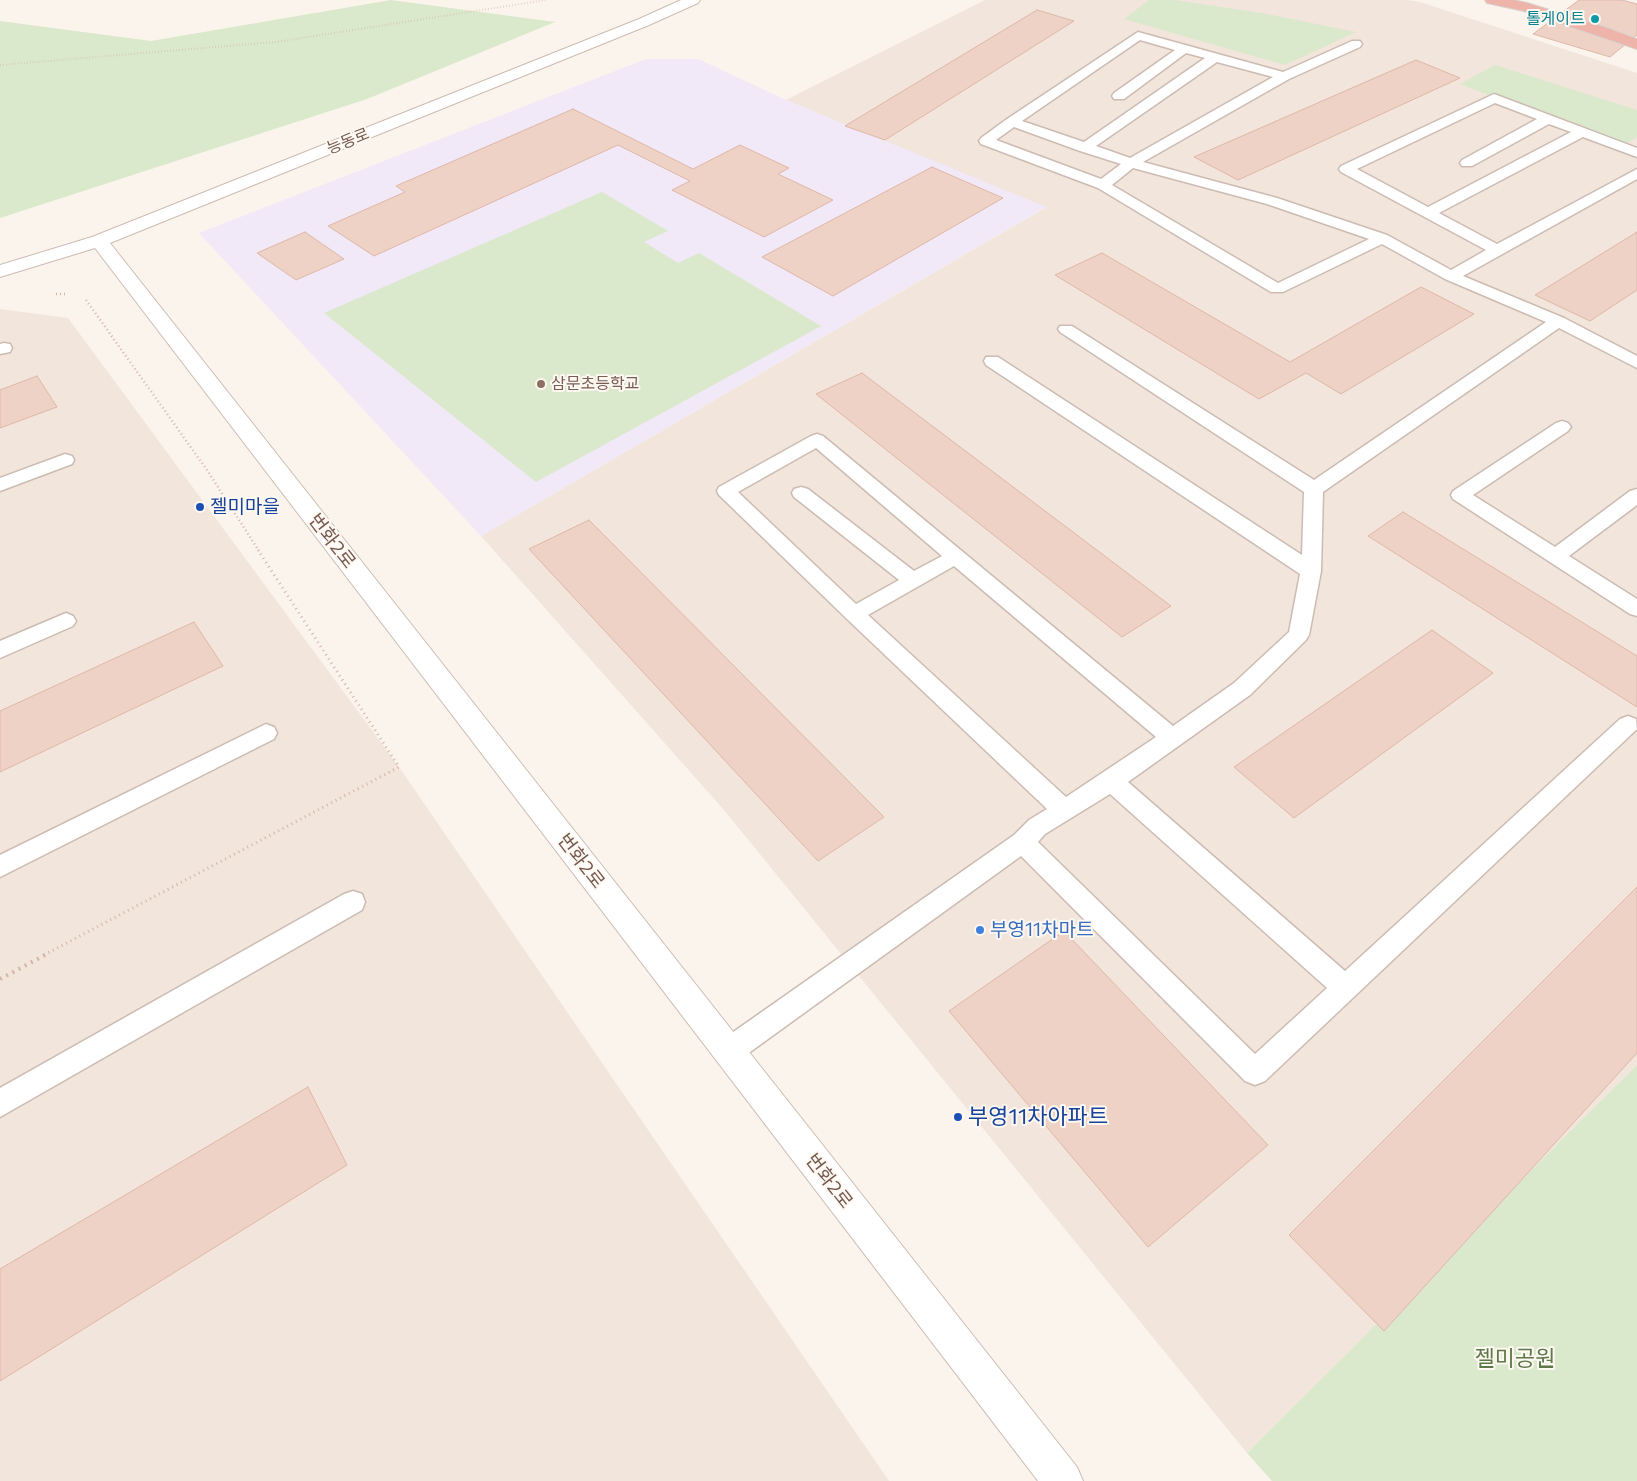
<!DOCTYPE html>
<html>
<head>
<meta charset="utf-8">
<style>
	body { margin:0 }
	canvas { display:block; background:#fbf4ec }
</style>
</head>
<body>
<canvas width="1637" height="1481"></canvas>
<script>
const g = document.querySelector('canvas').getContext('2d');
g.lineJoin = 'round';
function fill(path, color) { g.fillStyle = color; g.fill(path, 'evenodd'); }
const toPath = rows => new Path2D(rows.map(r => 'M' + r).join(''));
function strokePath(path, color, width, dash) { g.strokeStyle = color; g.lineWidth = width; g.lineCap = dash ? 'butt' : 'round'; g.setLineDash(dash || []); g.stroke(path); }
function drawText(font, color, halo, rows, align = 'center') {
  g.font = font + ' Commissioner,"Noto Sans KR",sans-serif'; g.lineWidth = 4; g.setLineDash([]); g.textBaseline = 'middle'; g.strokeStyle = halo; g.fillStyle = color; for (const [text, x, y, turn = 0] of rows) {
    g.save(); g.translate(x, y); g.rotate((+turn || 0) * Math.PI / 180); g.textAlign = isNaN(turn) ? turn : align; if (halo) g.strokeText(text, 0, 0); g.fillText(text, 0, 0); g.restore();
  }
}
const residential = toPath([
	[985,0,1408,0,1420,2,1637,73,1637,1065,1247,1453,724,810,481,536,1045,208,786,100],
	[0,309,68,318,399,767,889,1481,0,1481]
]);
const education = toPath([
	[646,59,698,59,786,100,1046,207,481,536,199,233]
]);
const green = toPath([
	[391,0,555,22,367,99,0,218,0,21,151,41],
	[1149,0,1175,0,1267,14,1356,32,1285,65,1124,19],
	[1495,65,1637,110,1637,137,1623,146,1460,84],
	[602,192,668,231,644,242,678,263,699,253,821,326,536,482,324,313],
	[1637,1065,1637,1481,1272,1481,1247,1453]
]);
const building = toPath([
	[1579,0,1622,0,1637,4,1637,35,1610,57,1533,34,1579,0],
	[1037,10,1074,21,885,140,845,126,1037,10],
	[1416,60,1460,78,1238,180,1194,157,1416,60],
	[573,109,693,169,740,145,789,168,778,174,833,200,764,237,672,190,690,181,618,145,374,256,328,226,405,192,396,186,573,109],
	[932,167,1003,198,833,296,762,257,932,167],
	[305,232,344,259,296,280,257,253,305,232],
	[1637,232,1637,290,1590,321,1535,295,1637,232],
	[1102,253,1290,362,1421,287,1474,314,1341,394,1306,373,1259,399,1055,275,1102,253],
	[862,373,1171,606,1122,637,816,394,862,373],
	[37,376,57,407,0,428,0,390,37,376],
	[1403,512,1637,656,1637,707,1368,536,1403,512],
	[589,520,884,817,818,861,529,549,589,520],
	[194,622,223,666,0,772,0,711,194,622],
	[1432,630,1493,673,1294,818,1234,767,1432,630],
	[1637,887,1637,1053,1384,1331,1289,1235,1637,887],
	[1064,931,1268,1145,1148,1247,949,1011,1064,931],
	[308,1087,347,1165,0,1381,0,1269,308,1087]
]);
const pathFar3 = toPath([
	[0,65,276,42,546,0]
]);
const pathFar2 = toPath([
	[56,294,68,294],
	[86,300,207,470,259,551]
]);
const pathFar1 = toPath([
	[44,955,399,767,258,550]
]);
const path = toPath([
	[0,979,47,954]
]);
const service = toPath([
	[1138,32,1283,72,1352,41,1360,41,1362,44,1360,47,1289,79,1143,162,1277,198,1387,235,1451,270,1486,250,1341,172,1339,169,1341,166,1494,94,1637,148,1637,157,1583,137,1439,213,1497,244,1637,169,1637,179,1463,276,1564,318,1637,356,1637,368,1559,328,1323,492,1321,571,1309,635,1306,640,1250,695,1128,782,1345,971,1620,719,1628,716,1636,719,1637,729,1265,1081,1255,1085,1245,1081,1021,856,739,1060,729,1064,719,1060,715,1051,719,1042,1014,835,1029,820,1047,809,847,619,719,495,717,491,719,487,811,436,817,434,823,436,1173,726,1234,683,1289,632,1300,574,986,365,984,361,986,357,998,357,1302,555,1304,492,1060,332,1058,329,1060,326,1072,326,1314,480,1546,322,1445,279,1382,244,1283,292,1271,292,1098,188,981,144,979,141,981,138,1007,119,1138,32],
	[1140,40,1175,50,1114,93,1112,96,1114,99,1124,99,1186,53,1205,58,1084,142,1022,121,1140,40],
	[1217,62,1273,77,1130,158,1096,146,1217,62],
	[1495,103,1537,119,1462,160,1460,163,1462,166,1472,166,1549,124,1571,132,1428,207,1357,169,1495,103],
	[1014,127,1080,151,1121,164,1101,179,996,140,1014,127],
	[1133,168,1267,204,1369,239,1278,283,1112,185,1133,168],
	[816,448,942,556,914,571,808,489,801,487,794,489,792,493,794,497,899,580,856,604,738,492,816,448],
	[954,566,1156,737,1066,797,868,615,954,566],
	[1110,794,1327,988,1255,1054,1038,842,1045,834,1110,794],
	[4,343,10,344,12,348,10,352,0,354,0,344,4,343],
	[1562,421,1568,423,1571,427,1568,431,1473,495,1555,547,1630,491,1637,489,1637,505,1569,556,1637,599,1637,616,1630,614,1453,499,1451,495,1453,491,1556,423,1562,421],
	[65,454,72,456,74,460,72,464,0,491,0,478,65,454],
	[66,613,73,616,76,621,73,626,0,658,0,641,66,613],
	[266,724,274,727,277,733,274,739,0,877,0,855,266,724],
	[353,891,362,894,365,902,362,910,0,1117,0,1088,344,894,353,891]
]);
const tertiary = toPath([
	[681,0,700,0,698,3,649,25,110,243,1077,1467,1083,1481,1038,1481,95,248,0,277,0,265,92,237,639,19,681,0]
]);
const motorway = toPath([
	[1485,0,1513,0,1527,3,1607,28,1637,39,1637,49,1524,11,1487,3,1485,0]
]);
const markers = [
	[1595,19,5,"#0f9aa8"],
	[541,384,5,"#8d6e63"],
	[200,507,5,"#1a4fb4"],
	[980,930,5,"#3f7fe0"],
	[958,1117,5,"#1a4fb4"]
];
const farCulturenames = [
	["톨게이트",1585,19]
];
const farStreetnames = [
	["능동로",348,141,-22]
];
const farEducationnames = [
	["삼문초등학교",551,384]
];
const transitNames = [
	["젤미마을",210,507]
];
const streetNames = [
	["번화2로",332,541,52],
	["번화2로",581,861,52],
	["번화2로",829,1181,52]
];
const shopNames = [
	["부영11차마트",990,930]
];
const nearTransitnames = [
	["부영11차아파트",968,1117]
];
const nearParknames = [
	["젤미공원",1515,1359]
];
fill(residential, '#f2e5db');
fill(education, '#f1e8f8');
fill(green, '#dae8cb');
fill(building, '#eed2c6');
strokePath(building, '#e0b7a7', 1);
strokePath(service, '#cdbbb2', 3);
strokePath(tertiary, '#cdbbb2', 2);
strokePath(motorway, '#d8d1ce', 2);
strokePath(pathFar3, '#d4b5a8', 2, [0.5, 2.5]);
strokePath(pathFar2, '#d4b5a8', 2.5, [1, 3]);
strokePath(pathFar1, '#d4b5a8', 3, [1, 4]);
strokePath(path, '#d4b5a8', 4, [2, 5]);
fill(service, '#fff');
fill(tertiary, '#fff');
fill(motorway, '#efb4a9');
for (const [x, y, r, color] of markers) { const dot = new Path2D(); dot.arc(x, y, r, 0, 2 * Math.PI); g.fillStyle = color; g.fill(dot); strokePath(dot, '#fef8f2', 2); }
drawText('16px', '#0d838f', '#fef8f2', farCulturenames, 'right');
drawText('16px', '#755a50', '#fef8f2', farStreetnames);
drawText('16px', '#785e54', '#fef8f2', farEducationnames, 'left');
drawText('19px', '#164399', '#fef8f2', transitNames, 'left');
drawText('19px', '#755a50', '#fef8f2', streetNames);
drawText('19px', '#366cbe', '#fef8f2', shopNames, 'left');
drawText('22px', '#164399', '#fef8f2', nearTransitnames, 'left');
drawText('22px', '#5d7949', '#fef8f2', nearParknames);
</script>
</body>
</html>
